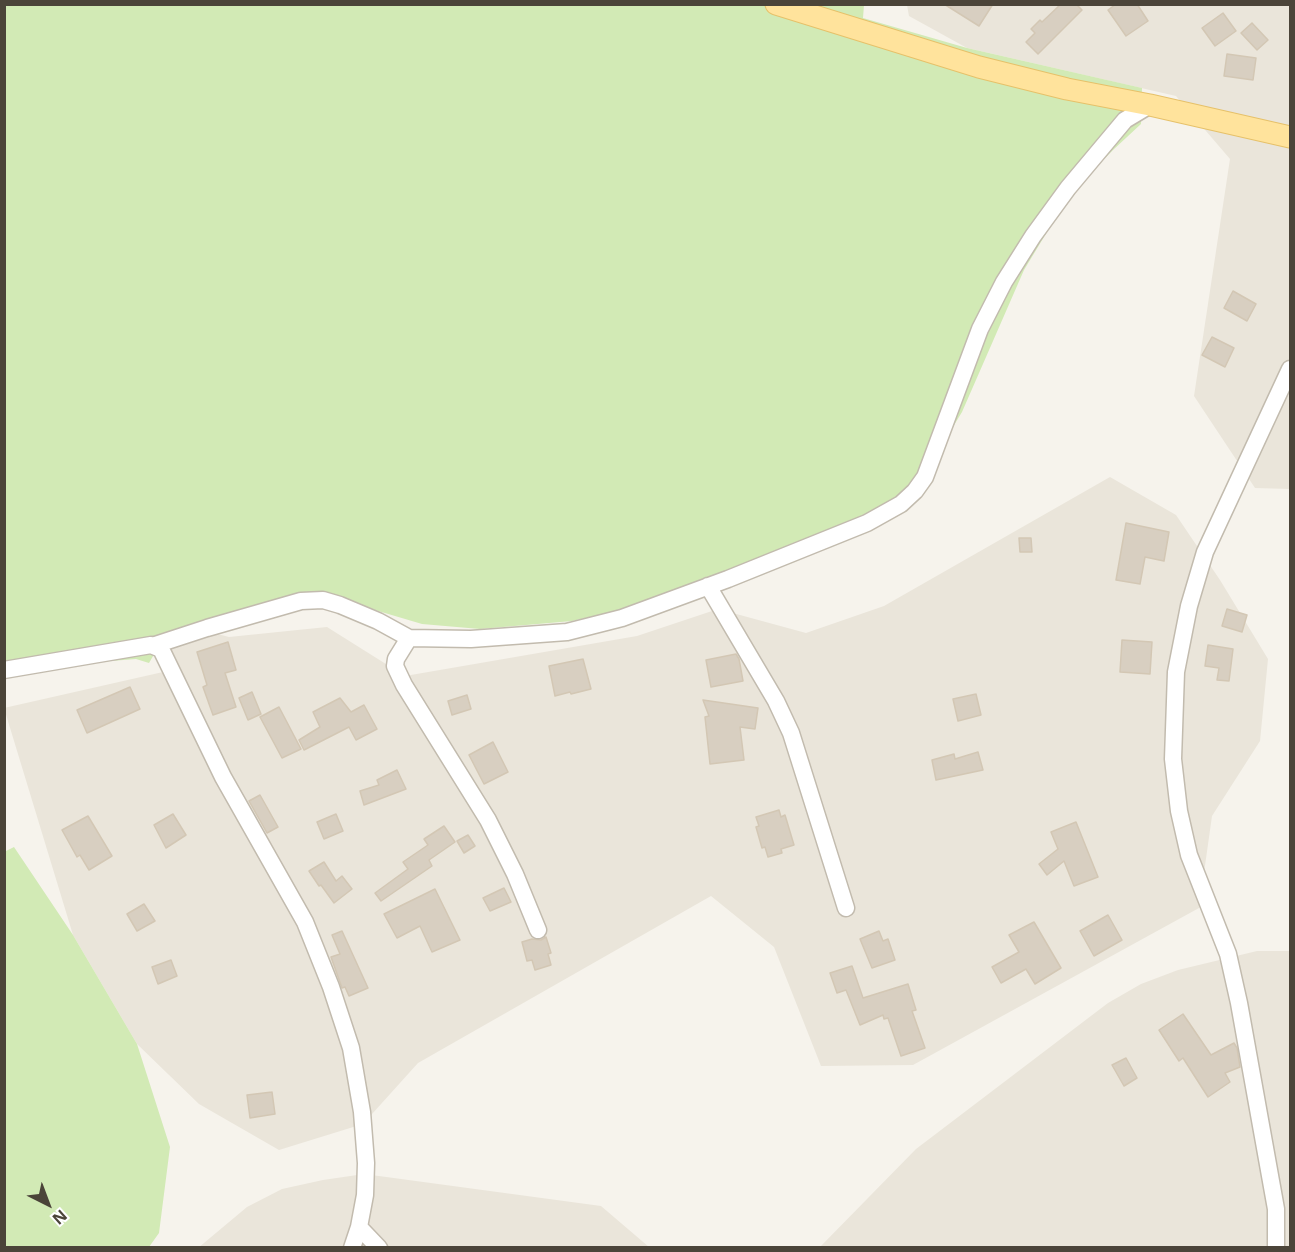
<!DOCTYPE html>
<html>
<head>
<meta charset="utf-8">
<style>
	body { margin:0 }
	#map { position:relative; width:1295px; height:1252px; overflow:hidden; background:#f6f3ec; font-family:"Noto Sans",sans-serif }
	canvas { display:block }
	.frame { position:absolute; inset:0; border:6px solid #4b4439; pointer-events:none }
	.north { position:absolute; left:18px; top:1174px; width:60px; height:60px; -webkit-text-stroke:4px #fff; paint-order:stroke; rotate:138deg; font-size:16px; font-weight:700; line-height:24px; text-align:center; color:#4b4439 }
	.north::after { content:''; display:block; margin:auto; width:21px; height:27px; background:#4b4439; clip-path:polygon(50% 0,100% 100%,50% 72%,0 100%) }
</style>
</head>
<body>
<div id="map">
<canvas width="1295" height="1252"></canvas>
<div class="frame"></div>
<div class="north">N</div>
</div>
<script>
const g = document.querySelector('canvas').getContext('2d');
g.lineJoin = 'round';
function fill(path, color) { g.fillStyle = color; g.fill(path, 'evenodd'); }
const toPath = rows => new Path2D(rows.map(r => 'M' + r).join(''));
function strokePath(path, color, width, dash) { g.strokeStyle = color; g.lineWidth = width; g.lineCap = dash ? 'butt' : 'round'; g.setLineDash(dash || []); g.stroke(path); }
const residential = toPath([
	[907,5,1290,5,1290,489,1255,488,1194,396,1230,159,1176,96,967,48,909,16],
	[1110,477,1176,515,1220,580,1268,659,1260,741,1212,816,1199,908,913,1065,821,1066,774,947,711,896,418,1063,363,1124,279,1150,199,1104,137,1044,73,935,4,708,163,672,172,644,210,632,229,637,327,627,405,676,637,636,718,609,806,633,884,606],
	[1257,951,1290,951,1290,1247,819,1248,916,1149,1108,1003,1141,984,1178,970],
	[364,1174,601,1206,649,1247,198,1248,247,1207,282,1189,323,1180]
]);
const green = toPath([
	[4,5,864,5,863,18,967,48,1142,88,1141,124,1113,150,1070,194,1024,270,962,412,928,468,869,521,621,610,572,621,480,629,422,624,341,600,304,606,156,651,149,663,136,659,85,663,5,678],
	[14,847,73,935,137,1044,170,1147,159,1233,149,1247,5,1247,4,852]
]);
const building = toPath([
	[944,4,993,4,979,26,944,4],
	[1061,4,1076,4,1082,10,1038,54,1026,42,1035,33,1031,29,1040,20,1042,22,1061,4],
	[1116,4,1137,4,1148,21,1126,36,1108,10,1116,4],
	[1223,13,1236,31,1215,46,1202,28,1223,13],
	[1252,23,1268,40,1257,50,1241,33,1252,23],
	[1227,54,1256,58,1253,80,1224,76,1227,54],
	[1233,291,1256,304,1247,321,1224,308,1233,291],
	[1212,337,1234,348,1225,367,1202,355,1212,337],
	[1126,523,1169,532,1164,561,1145,557,1140,584,1116,580,1126,523],
	[1019,538,1031,538,1032,552,1020,552,1019,538],
	[1227,609,1247,615,1242,632,1222,626,1227,609],
	[1122,640,1152,642,1150,674,1120,672,1122,640],
	[228,642,236,670,225,673,236,707,213,715,203,687,207,685,197,652,228,642],
	[1208,645,1233,649,1229,681,1217,680,1219,668,1205,666,1208,645],
	[736,654,739,659,743,681,711,687,706,660,736,654],
	[583,659,591,689,571,694,570,692,555,696,549,666,583,659],
	[130,687,140,709,87,733,77,710,130,687],
	[252,692,261,714,248,720,239,698,252,692],
	[976,694,981,715,958,721,953,699,976,694],
	[467,695,471,709,452,715,448,701,467,695],
	[340,698,351,712,364,705,377,729,356,740,349,727,304,750,299,740,320,727,313,712,340,698],
	[703,700,758,708,755,729,740,727,744,760,710,764,705,717,709,716,703,700],
	[279,707,301,749,282,758,260,717,279,707],
	[493,742,508,772,484,784,469,755,493,742],
	[978,752,983,770,936,780,932,760,954,754,955,759,978,752],
	[397,770,406,789,364,805,360,791,379,785,377,780,397,770],
	[260,795,278,827,267,833,249,801,260,795],
	[779,810,781,817,785,815,794,845,781,849,782,853,768,857,765,847,762,848,756,827,759,826,756,817,779,810],
	[173,814,186,835,166,848,154,825,173,814],
	[336,814,343,831,324,839,317,822,336,814],
	[88,816,112,856,89,870,80,855,77,857,62,830,88,816],
	[1076,822,1098,877,1074,886,1064,861,1047,875,1039,864,1058,849,1051,832,1076,822],
	[444,826,455,842,429,860,432,866,381,901,375,893,408,869,403,862,428,845,424,839,444,826],
	[468,835,475,846,464,853,457,841,468,835],
	[324,862,336,881,342,876,352,889,334,903,321,885,319,886,309,871,324,862],
	[504,888,511,902,490,911,483,898,504,888],
	[435,889,460,940,432,952,420,926,397,938,384,914,435,889],
	[144,904,155,921,137,931,127,914,144,904],
	[1108,915,1122,940,1094,956,1080,931,1108,915],
	[1034,922,1061,968,1035,984,1026,969,1001,983,992,967,1019,952,1009,935,1034,922],
	[342,931,368,988,349,996,345,987,342,988,331,957,340,954,332,935,342,931],
	[879,931,883,941,888,939,895,960,872,968,860,939,879,931],
	[546,937,551,953,548,954,551,965,535,970,532,960,527,961,522,942,532,939,541,940,546,937],
	[171,960,177,976,158,984,152,967,171,960],
	[852,966,863,998,908,984,916,1010,912,1011,925,1048,901,1056,888,1018,884,1019,883,1015,860,1025,846,990,837,993,830,973,852,966],
	[1183,1014,1211,1055,1234,1043,1237,1048,1240,1067,1225,1073,1230,1082,1208,1097,1183,1058,1179,1061,1159,1030,1183,1014],
	[1126,1058,1137,1078,1124,1086,1112,1065,1126,1058],
	[272,1092,275,1114,250,1118,247,1095,272,1092]
]);
const minor = toPath([
	[708,586,776,701,791,733,846,908],
	[409,638,396,659,395,666,404,685,488,820,515,874,538,930],
	[155,645,207,628,301,601,323,600,340,605,378,621,409,638,471,639,567,632,622,618,728,579,867,523,901,504,915,491,925,477,980,329,1004,282,1033,236,1068,188,1125,120,1150,105],
	[4,670,151,645,161,649,223,777,305,922,331,987,351,1048,362,1112,366,1163,365,1195,359,1227,352,1248],
	[359,1227,379,1248],
	[1276,1248,1276,1209,1239,1003,1228,954,1189,855,1179,811,1173,759,1176,672,1189,606,1205,552,1290,369]
]);
const major = toPath([
	[776,4,979,67,1067,89,1150,105,1290,137]
]);
fill(residential, '#eae5da');
fill(green, '#d2eab5');
fill(building, '#d8cfc1');
strokePath(building, '#d3c7b4', 1.5);
strokePath(minor, '#c2bbae', 19);
strokePath(major, '#e6c16a', 23);
strokePath(minor, '#fff', 16);
strokePath(major, '#ffe39c', 21);
</script>
</body>
</html>
